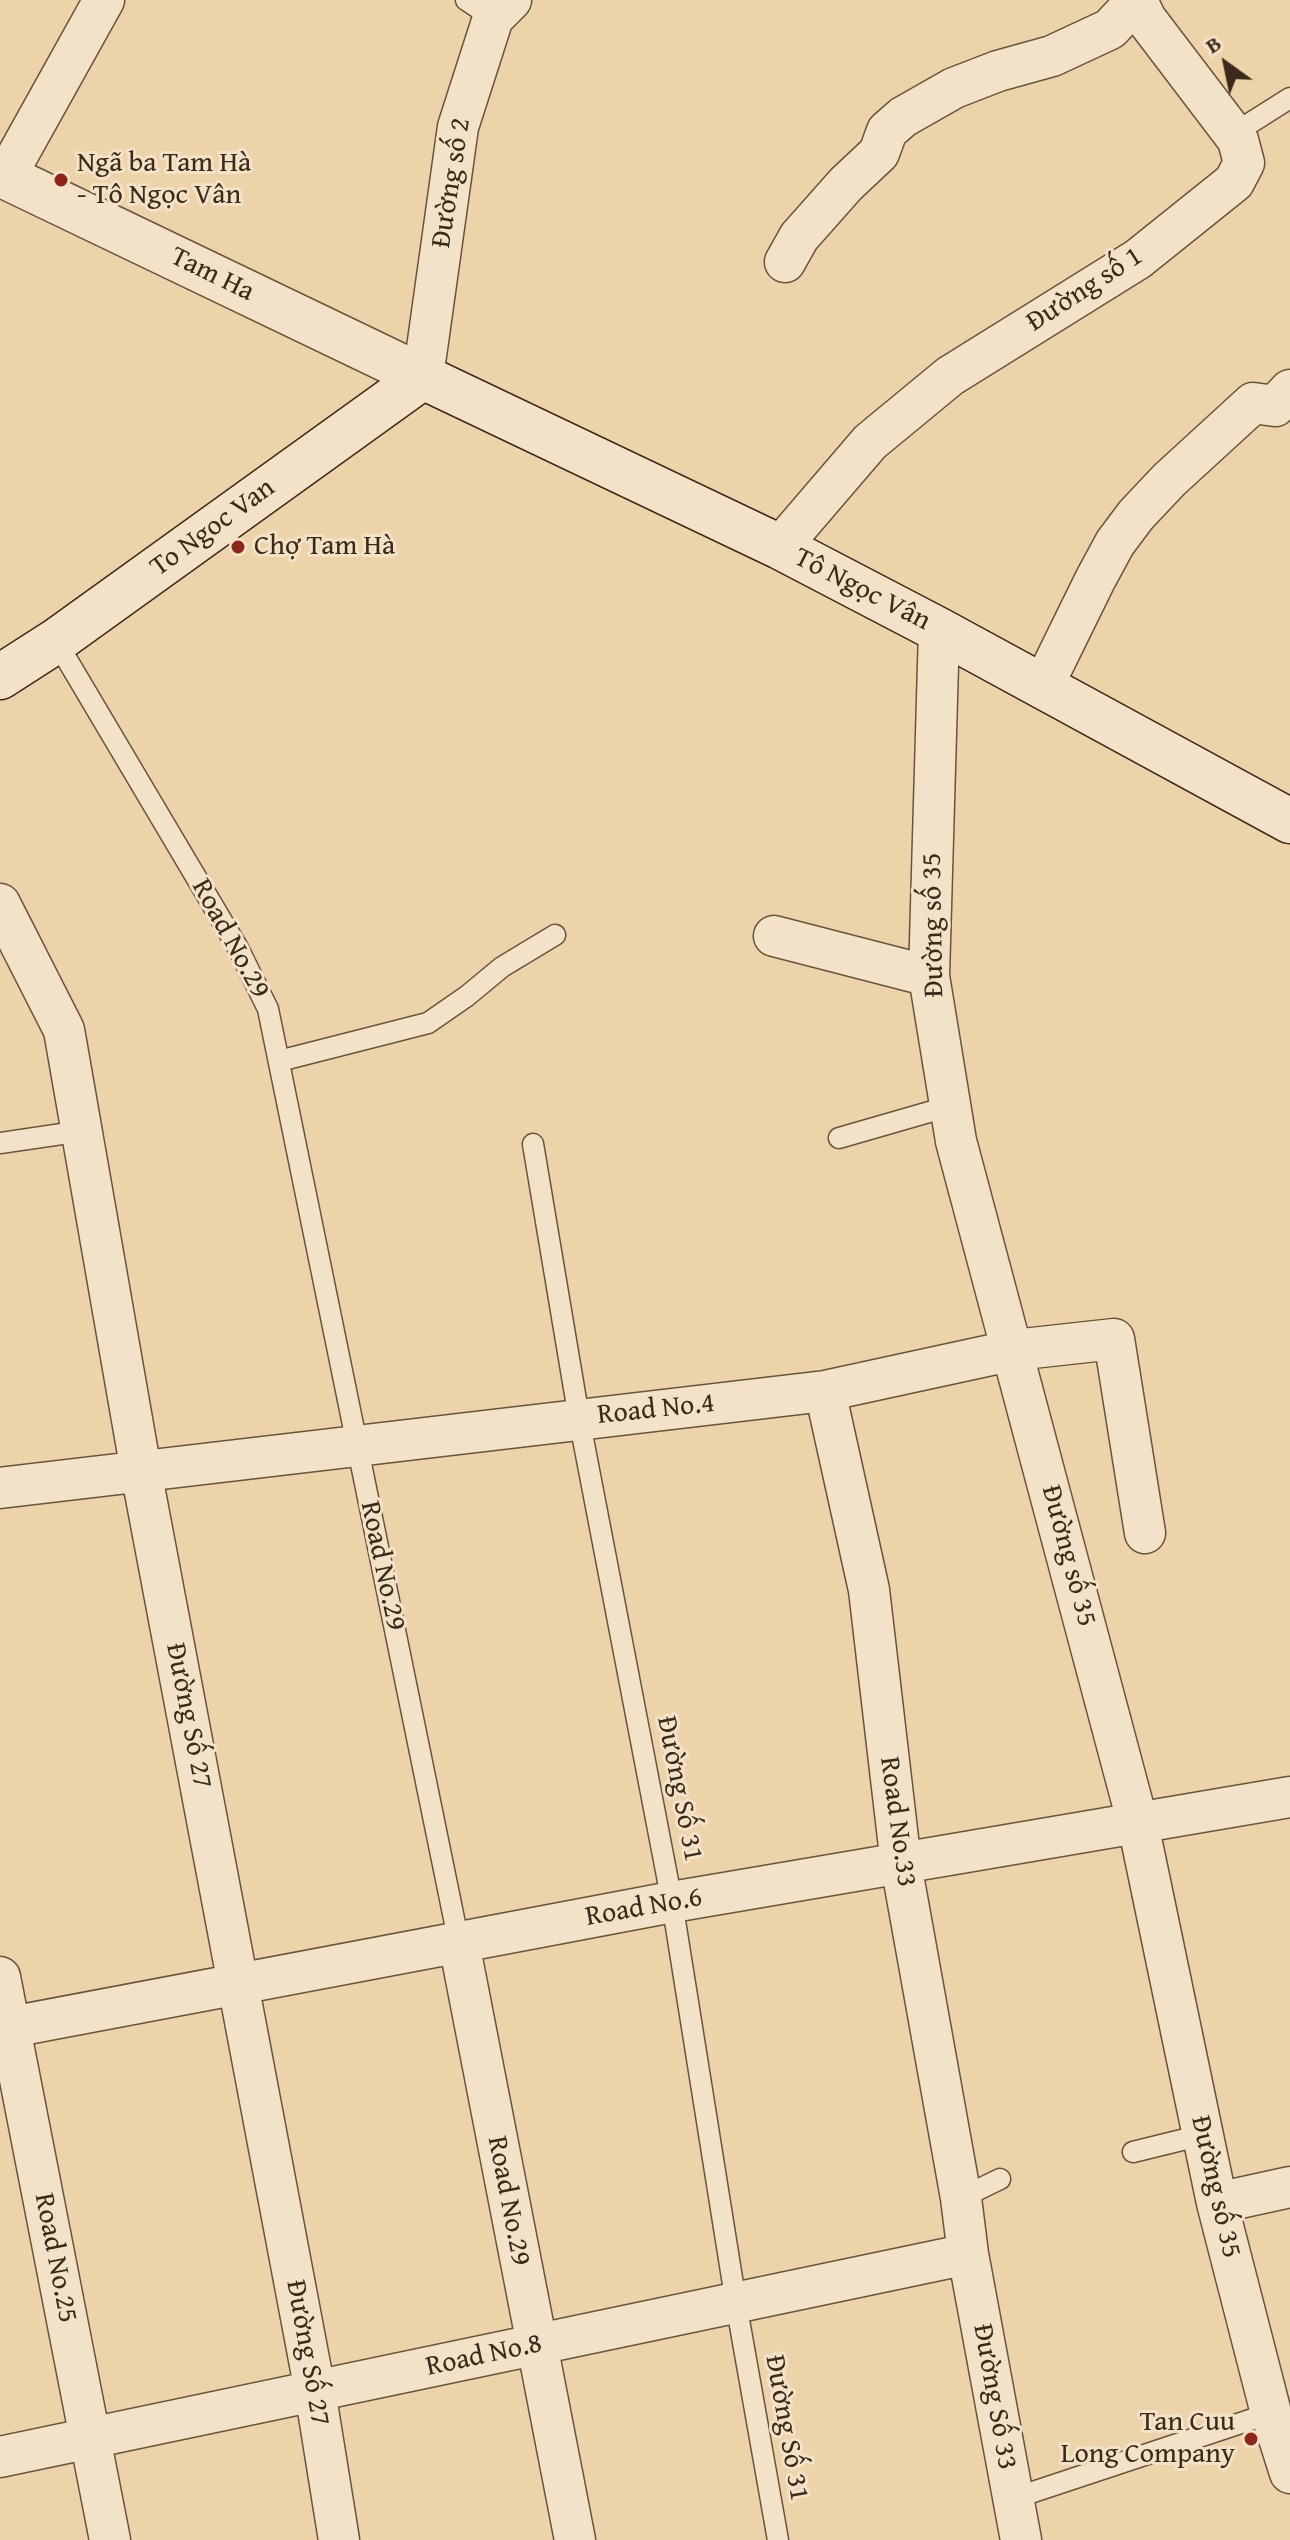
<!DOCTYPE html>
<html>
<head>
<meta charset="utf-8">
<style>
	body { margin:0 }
	#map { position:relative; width:1290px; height:2540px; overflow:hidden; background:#ecd3aa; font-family:"Gentium Book Plus",serif }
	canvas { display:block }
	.north { position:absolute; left:1186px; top:24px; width:80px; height:80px; -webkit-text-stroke:6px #f3e2c8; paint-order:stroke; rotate:327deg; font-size:22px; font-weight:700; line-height:32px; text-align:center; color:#3b2a19 }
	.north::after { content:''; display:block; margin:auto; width:28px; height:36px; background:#3b2a19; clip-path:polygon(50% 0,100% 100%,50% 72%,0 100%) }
</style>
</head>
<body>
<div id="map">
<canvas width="1290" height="2540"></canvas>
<div class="north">B</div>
</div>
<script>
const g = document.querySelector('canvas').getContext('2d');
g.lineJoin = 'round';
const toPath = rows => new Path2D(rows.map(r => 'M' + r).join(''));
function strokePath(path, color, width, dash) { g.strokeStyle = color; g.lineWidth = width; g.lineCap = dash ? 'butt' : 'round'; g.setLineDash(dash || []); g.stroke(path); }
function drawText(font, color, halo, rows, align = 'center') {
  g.font = font + ' "Gentium Book Plus",serif'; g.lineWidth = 6; g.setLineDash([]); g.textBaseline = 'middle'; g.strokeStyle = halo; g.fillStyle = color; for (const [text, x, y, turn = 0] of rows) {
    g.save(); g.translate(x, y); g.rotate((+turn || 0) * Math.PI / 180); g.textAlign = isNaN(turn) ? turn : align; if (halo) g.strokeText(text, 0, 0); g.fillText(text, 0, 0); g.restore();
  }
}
const service = toPath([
	[466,0,493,18],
	[1233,134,1290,98],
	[56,641,238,948,268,1009,459,1943],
	[279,1061,428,1023,467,996,502,967,555,935],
	[839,1138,950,1106],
	[0,1143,82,1131],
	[533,1144,579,1418,672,1902,736,2303,778,2540],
	[1133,2152,1202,2135],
	[961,2198,1000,2179],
	[1012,2499,1271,2413]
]);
const minor = toPath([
	[6,176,104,0],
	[785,262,799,237,846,184,879,153,887,131,903,117,954,88,998,71,1052,56,1110,29,1137,0],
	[423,377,458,127,493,18,511,0],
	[780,547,870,442,950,376,1138,259,1234,182,1244,163,1238,140,1146,19,1137,1],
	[939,630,929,976,956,1141,1138,1824,1217,2203,1271,2413,1290,2473],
	[1042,688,1095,580,1115,543,1136,515,1169,480,1253,403,1275,406,1290,390],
	[0,904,64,1030,141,1471,315,2391,339,2540],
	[774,936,929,976],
	[825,1391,869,1590,901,1864,961,2198,968,2254,1021,2540],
	[0,1488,825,1391,1014,1350,1114,1339,1145,1533],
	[459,1943,575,2540],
	[0,1977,110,2540],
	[0,2029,672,1902,1290,1797],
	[1217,2203,1290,2187],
	[0,2457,968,2254]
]);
const tertiary = toPath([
	[0,174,423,377]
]);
const secondary = toPath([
	[0,677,56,641,423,377,780,547,939,630,1290,821]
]);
const markers = [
	[61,180,8,"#8f2418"],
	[238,547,8,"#8f2418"],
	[1251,2439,8,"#8f2418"]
];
const poiNames = [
	["Ngã ba Tam Hà",77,164],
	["- Tô Ngọc Vân",77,196],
	["Chợ Tam Hà",254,547],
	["Tan Cuu",1235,2423,"right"],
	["Long Company",1235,2455,"right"]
];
const streetNames = [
	["Đường số 2",452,183,-81],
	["Tam Ha",212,275,26],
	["Đường số 1",1085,290,-33],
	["To Ngoc Van",213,528,-36],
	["Tô Ngọc Vân",862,590,27],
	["Đường số 35",934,925,-91],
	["Road No.29",230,939,61],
	["Road No.4",656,1410,-6],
	["Đường số 35",1068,1556,75],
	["Road No.29",382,1566,78],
	["Đường Số 27",188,1716,79],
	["Đường Số 31",679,1789,79],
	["Road No.33",897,1822,82],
	["Road No.6",644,1908,-10],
	["Đường số 35",1215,2187,77],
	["Road No.29",508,2201,79],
	["Road No.25",55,2258,79],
	["Đường Số 27",307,2353,80],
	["Road No.8",484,2356,-12],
	["Đường Số 33",994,2397,80],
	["Đường Số 31",786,2428,80]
];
strokePath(service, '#67543d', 23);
strokePath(minor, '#67543d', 43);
strokePath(tertiary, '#67543d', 47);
strokePath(secondary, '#3b2a19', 47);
strokePath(service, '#f3e2c8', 20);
strokePath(minor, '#f3e2c8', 40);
strokePath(tertiary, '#f3e2c8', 44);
strokePath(secondary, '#f3e2c8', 44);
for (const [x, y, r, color] of markers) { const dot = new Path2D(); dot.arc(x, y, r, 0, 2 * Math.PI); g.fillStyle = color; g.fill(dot); strokePath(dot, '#f3e2c8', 3); }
drawText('28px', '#3b2a19', '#f3e2c8', poiNames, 'left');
drawText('28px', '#3b2a19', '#f3e2c8', streetNames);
</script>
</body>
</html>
